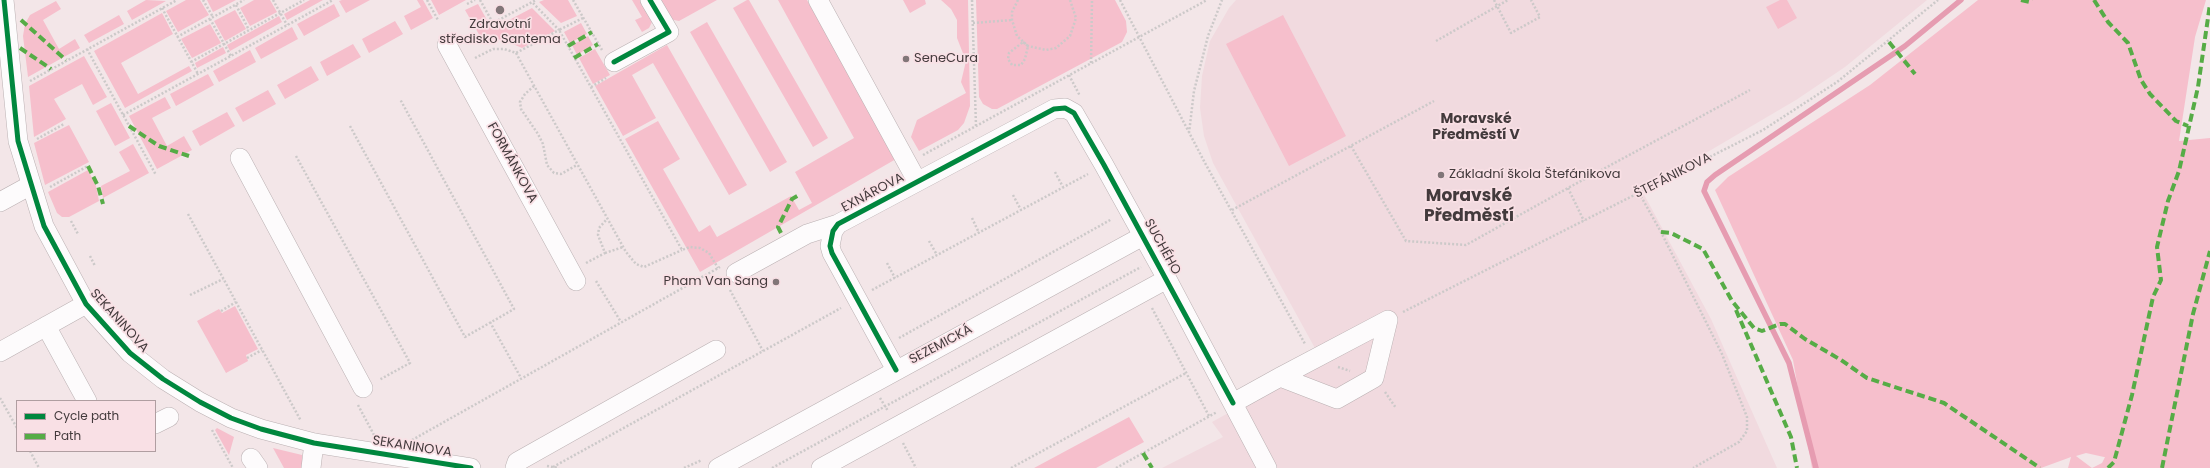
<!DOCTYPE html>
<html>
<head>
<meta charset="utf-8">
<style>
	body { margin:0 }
	#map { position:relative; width:2210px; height:468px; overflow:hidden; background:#f3e6e8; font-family:Poppins,sans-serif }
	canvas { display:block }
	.legend { position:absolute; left:16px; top:400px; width:140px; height:52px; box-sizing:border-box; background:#f9e0e5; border:1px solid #b09ea1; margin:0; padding:5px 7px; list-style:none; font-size:12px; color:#433a3c }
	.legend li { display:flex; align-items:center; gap:8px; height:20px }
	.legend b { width:20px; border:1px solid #b09ea1 }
</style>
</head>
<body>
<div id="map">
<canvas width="2210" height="468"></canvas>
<ul class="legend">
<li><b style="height:5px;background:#00873e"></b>Cycle path</li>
<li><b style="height:5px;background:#56ac46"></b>Path</li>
</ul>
</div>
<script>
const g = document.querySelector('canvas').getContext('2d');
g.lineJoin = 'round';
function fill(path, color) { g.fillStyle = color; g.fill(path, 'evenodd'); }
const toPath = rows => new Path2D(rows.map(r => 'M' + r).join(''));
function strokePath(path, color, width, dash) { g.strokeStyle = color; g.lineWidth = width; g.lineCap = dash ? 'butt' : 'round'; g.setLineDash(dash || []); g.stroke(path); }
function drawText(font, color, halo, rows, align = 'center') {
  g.font = font + ' Poppins,sans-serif'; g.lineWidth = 3.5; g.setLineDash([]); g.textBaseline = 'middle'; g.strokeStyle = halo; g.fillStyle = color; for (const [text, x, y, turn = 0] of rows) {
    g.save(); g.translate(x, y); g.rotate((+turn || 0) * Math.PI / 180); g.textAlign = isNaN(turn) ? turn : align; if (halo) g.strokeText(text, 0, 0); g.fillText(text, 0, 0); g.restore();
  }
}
const built = toPath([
	[1236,0,1927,0,1845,67,1796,100,1711,150,1640,187,1711,319,1777,468,1162,468,1223,437,1212,422,1319,363,1316,350,1213,163,1204,136,1200,108,1202,76,1210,41,1229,8]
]);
const green = toPath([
	[146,0,166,1,132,20,127,11],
	[186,0,200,0,209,15,178,32,166,11],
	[207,0,236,0,213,12],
	[254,0,270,0,277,12,250,26,240,8],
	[310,0,323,0,287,20,284,14],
	[342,0,370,0,346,13,339,1],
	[417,0,423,0,433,18,411,30,404,16,421,7],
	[431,0,466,0,439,15],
	[544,0,568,0,577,16,561,23,539,2],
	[632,0,644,0,652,22,649,28,642,32,635,20,642,17],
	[654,0,717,0,679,21,664,18],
	[747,0,749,0,828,138,813,147,733,8],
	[778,0,807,0,896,159,700,272,625,139,658,121,680,159,663,169,699,232,710,225,717,237,791,196,799,210,812,203,795,172,854,138],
	[903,0,925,0,926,4,910,13],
	[941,0,968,0,970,106,964,123,958,130,919,151,911,137,917,120,966,93,961,82,966,61,957,38,957,20,951,9],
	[976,0,1115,0,1126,21,1127,32,1122,42,997,109,992,109,983,104,979,97],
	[1780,0,1787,0,1797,18,1778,29,1766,7],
	[1978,0,2206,0,2195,37,2179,141,2210,138,2210,468,2068,468,2071,457,2041,468,1812,468,1793,360,1715,190,1728,177,1870,85],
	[2086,453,2104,457,2105,457,2102,463,2092,468,2076,456],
	[56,1,61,9,43,20,59,49,75,39,80,48,28,77,23,36,25,24,30,15],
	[334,4,340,16,304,36,297,24],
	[478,4,492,29,532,8,555,31,522,48,504,40,481,38,465,10],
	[235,10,246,29,225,41,214,21],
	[162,13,173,34,121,63,138,94,189,66,192,71,125,108,94,51],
	[119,15,124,24,89,43,84,35],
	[1283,15,1346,136,1289,166,1226,44],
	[279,16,282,22,230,51,227,45],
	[395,21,403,34,369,53,362,39],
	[707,22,787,162,770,172,690,32],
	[581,23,587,34,570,43,564,32],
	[210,24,221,43,192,58,181,39],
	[292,27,298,39,261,59,255,48],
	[588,36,593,45,577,55,572,45],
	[353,44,361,57,327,76,320,62],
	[667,45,747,185,729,195,653,63,632,75,656,118,623,136,595,86],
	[223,47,226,53,197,68,195,63],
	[595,49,610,75,593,84,579,58],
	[250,50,256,62,219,82,213,71],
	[84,56,107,97,93,105,82,84,54,99,66,119,34,137,29,86],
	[311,66,319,80,285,99,277,85],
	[208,74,214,85,176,106,170,94],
	[268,90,276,104,243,122,235,108],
	[165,97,171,108,152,118,167,146,184,136,192,150,157,169,129,116],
	[111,103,130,138,115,146,96,111],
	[227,112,235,126,200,146,192,131],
	[69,125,89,162,45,185,34,143],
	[133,144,149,173,103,198,101,186,130,171,119,152],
	[88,170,96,186,99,201,69,217,62,217,57,213,48,192],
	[235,306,258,349,246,355,248,361,226,373,197,321,219,309,222,313],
	[1129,417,1144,442,1096,468,1034,468],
	[217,428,234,437,229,455,215,430],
	[273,448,302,455,303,468,284,468]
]);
const stream = toPath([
	[1816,468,1789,363,1704,191,1707,182,1715,175,1905,46,1961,0]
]);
const path = toPath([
	[203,0,213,17],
	[273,0,287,25],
	[427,0,438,20],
	[480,0,493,23,536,0],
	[573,0,602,50],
	[972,0,976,126],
	[1018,0,1012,12,1012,20,1017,36,1028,46,1046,50,1056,48,1070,36,1076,18,1070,0],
	[1120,0,1205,163,1305,344],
	[1494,0,1511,33,1540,17,1531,0],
	[467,4,475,0],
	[236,5,249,30],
	[162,8,198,74],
	[583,18,559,30,682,250,690,247,700,248,709,253,718,268],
	[210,19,231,56],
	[973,23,1012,20],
	[177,37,244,0],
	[1436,41,1508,0],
	[1023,42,1028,46,1025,59,1021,65,1012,65,1008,59,1009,53,1023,42],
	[87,49,156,175],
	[516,53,626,252,636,264,644,267,682,250],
	[475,58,493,49,504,49,516,53,559,30,532,2],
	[191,62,304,0],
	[1091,63,1092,0],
	[1069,75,1080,96],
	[30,81,177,0],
	[534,86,525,94,520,102,521,109,538,134,543,144,547,165,554,173,561,174,577,165],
	[591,87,606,78],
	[123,115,333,0],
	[350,126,465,337,514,309,400,99],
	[1189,133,1194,91,1208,36,1222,0],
	[37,139,64,124],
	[1351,146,1406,241,1466,245,1568,188,1750,90],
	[923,155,1207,0],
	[296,156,410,363,379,380],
	[1055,172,1063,187],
	[50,187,88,166],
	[1568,188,1584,221],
	[1639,193,1661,232,1722,354,1747,417,1747,431,1739,442,1693,468],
	[1013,195,1021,210],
	[1232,210,1434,101],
	[188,214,301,421],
	[972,218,979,233],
	[71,221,78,234],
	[929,241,937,255],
	[605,253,623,247],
	[90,256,95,266],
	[586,263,605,253,598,235,599,228,607,219],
	[887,263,895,278],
	[596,281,621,322],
	[730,290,763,351],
	[872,290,1088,174],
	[190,295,223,279],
	[1152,308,1209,416],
	[221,311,236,302],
	[1403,312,1763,130,1837,82,1938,0],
	[490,322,521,378],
	[899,338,1112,219],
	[247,358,262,350],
	[1338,367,1350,371],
	[1385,392,1396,408],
	[0,398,17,428],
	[880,398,888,411],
	[358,405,374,435],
	[212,430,233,468],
	[412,440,720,267],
	[903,443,916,468],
	[30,451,39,468],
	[547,466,559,468],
	[553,467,841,308],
	[684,468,702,460],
	[772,468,1141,267],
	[1011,468,1186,373],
	[1116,468,1217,412]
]);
const minor = toPath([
	[4,0,18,141,44,226,86,304,130,353,163,379,200,402,231,418,261,429,314,443,471,468],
	[818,0,917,181],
	[447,45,576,281],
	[614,62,669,32,650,0],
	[240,158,363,388],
	[0,202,31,185],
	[736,273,807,234,838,224],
	[46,326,87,401],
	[0,352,86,304],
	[896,370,832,253,830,246,833,231,838,224,1054,109,1065,108,1074,113,1104,165,1167,279,1267,468],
	[1233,403,1280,377,1388,320,1374,378,1337,399,1280,377],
	[155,424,169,417],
	[251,458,258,468],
	[311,468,314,443],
	[515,468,517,462,716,350],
	[718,468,1143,236],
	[821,468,1167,279]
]);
const quiet = toPath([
	[2021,0,2030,2,2032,0],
	[2094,0,2108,22,2128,43,2141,80,2150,94,2176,121,2188,126],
	[21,20,66,60],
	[1889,42,1915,74],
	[568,46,592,32],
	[20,48,51,69],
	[574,58,598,44],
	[129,126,159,146,189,156],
	[88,166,98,186,103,204],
	[1661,232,1671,233,1703,249,1732,301,1754,328,1762,331,1780,324,1785,324,1805,339,1841,360,1867,378,1944,403,2040,468],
	[781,233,778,227,792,199,799,195],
	[1736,310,1791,437,1797,468],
	[1143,453,1152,468],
	[2108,468,2114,462,2132,395,2153,297,2161,280,2157,247,2168,201,2179,171,2198,87,2210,4],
	[2162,468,2193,314,2210,251]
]);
const cycleway = toPath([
	[4,0,18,141,44,226,86,304,130,353,163,379,200,402,231,418,261,429,314,443,471,468],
	[614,62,669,32,650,0],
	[896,370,832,253,830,246,833,231,838,224,1054,109,1065,108,1074,113,1104,165,1233,403]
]);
const markers = [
	[500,10,5,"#817678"],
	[906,59,4,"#817678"],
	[1441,175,4,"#817678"],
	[776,282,4,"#817678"]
];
const poiNames = [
	["Zdravotní",500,25,"center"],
	["středisko Santema",500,40,"center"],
	["SeneCura",914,59],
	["Základní škola Štefánikova",1449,175],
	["Pham Van Sang",768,282,"right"]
];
const streetNames = [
	["FORMÁNKOVA",512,163,61],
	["ŠTEFÁNIKOVA",1673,176,-27],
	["EXNÁROVA",873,193,-28],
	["SUCHÉHO",1162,247,61],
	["SEKANINOVA",119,321,48],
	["SEZEMICKÁ",941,345,-28],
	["SEKANINOVA",412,447,9]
];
const neighbourhoodNames = [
	["Moravské",1476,119],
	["Předměstí V",1476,135]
];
const districtNames = [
	["Moravské",1469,197],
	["Předměstí",1469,217]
];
fill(built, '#f1dadf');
fill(green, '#f6bfcc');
strokePath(stream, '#e69cb1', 5.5);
strokePath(minor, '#bab0b2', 20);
strokePath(path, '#ccc9c9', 2.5, [2, 2]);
strokePath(minor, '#fdfbfc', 19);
strokePath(quiet, '#56ac46', 4, [8, 4]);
strokePath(cycleway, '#00873e', 5);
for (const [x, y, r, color] of markers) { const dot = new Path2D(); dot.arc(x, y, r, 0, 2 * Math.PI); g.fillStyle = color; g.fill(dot); strokePath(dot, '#f9e0e5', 1.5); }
drawText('13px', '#433a3c', '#f9e0e5', poiNames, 'left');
drawText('13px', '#433a3c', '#f9e0e5', streetNames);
drawText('bold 14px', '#433a3c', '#f9e0e5', neighbourhoodNames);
drawText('bold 17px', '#433a3c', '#f9e0e5', districtNames);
</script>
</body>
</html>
